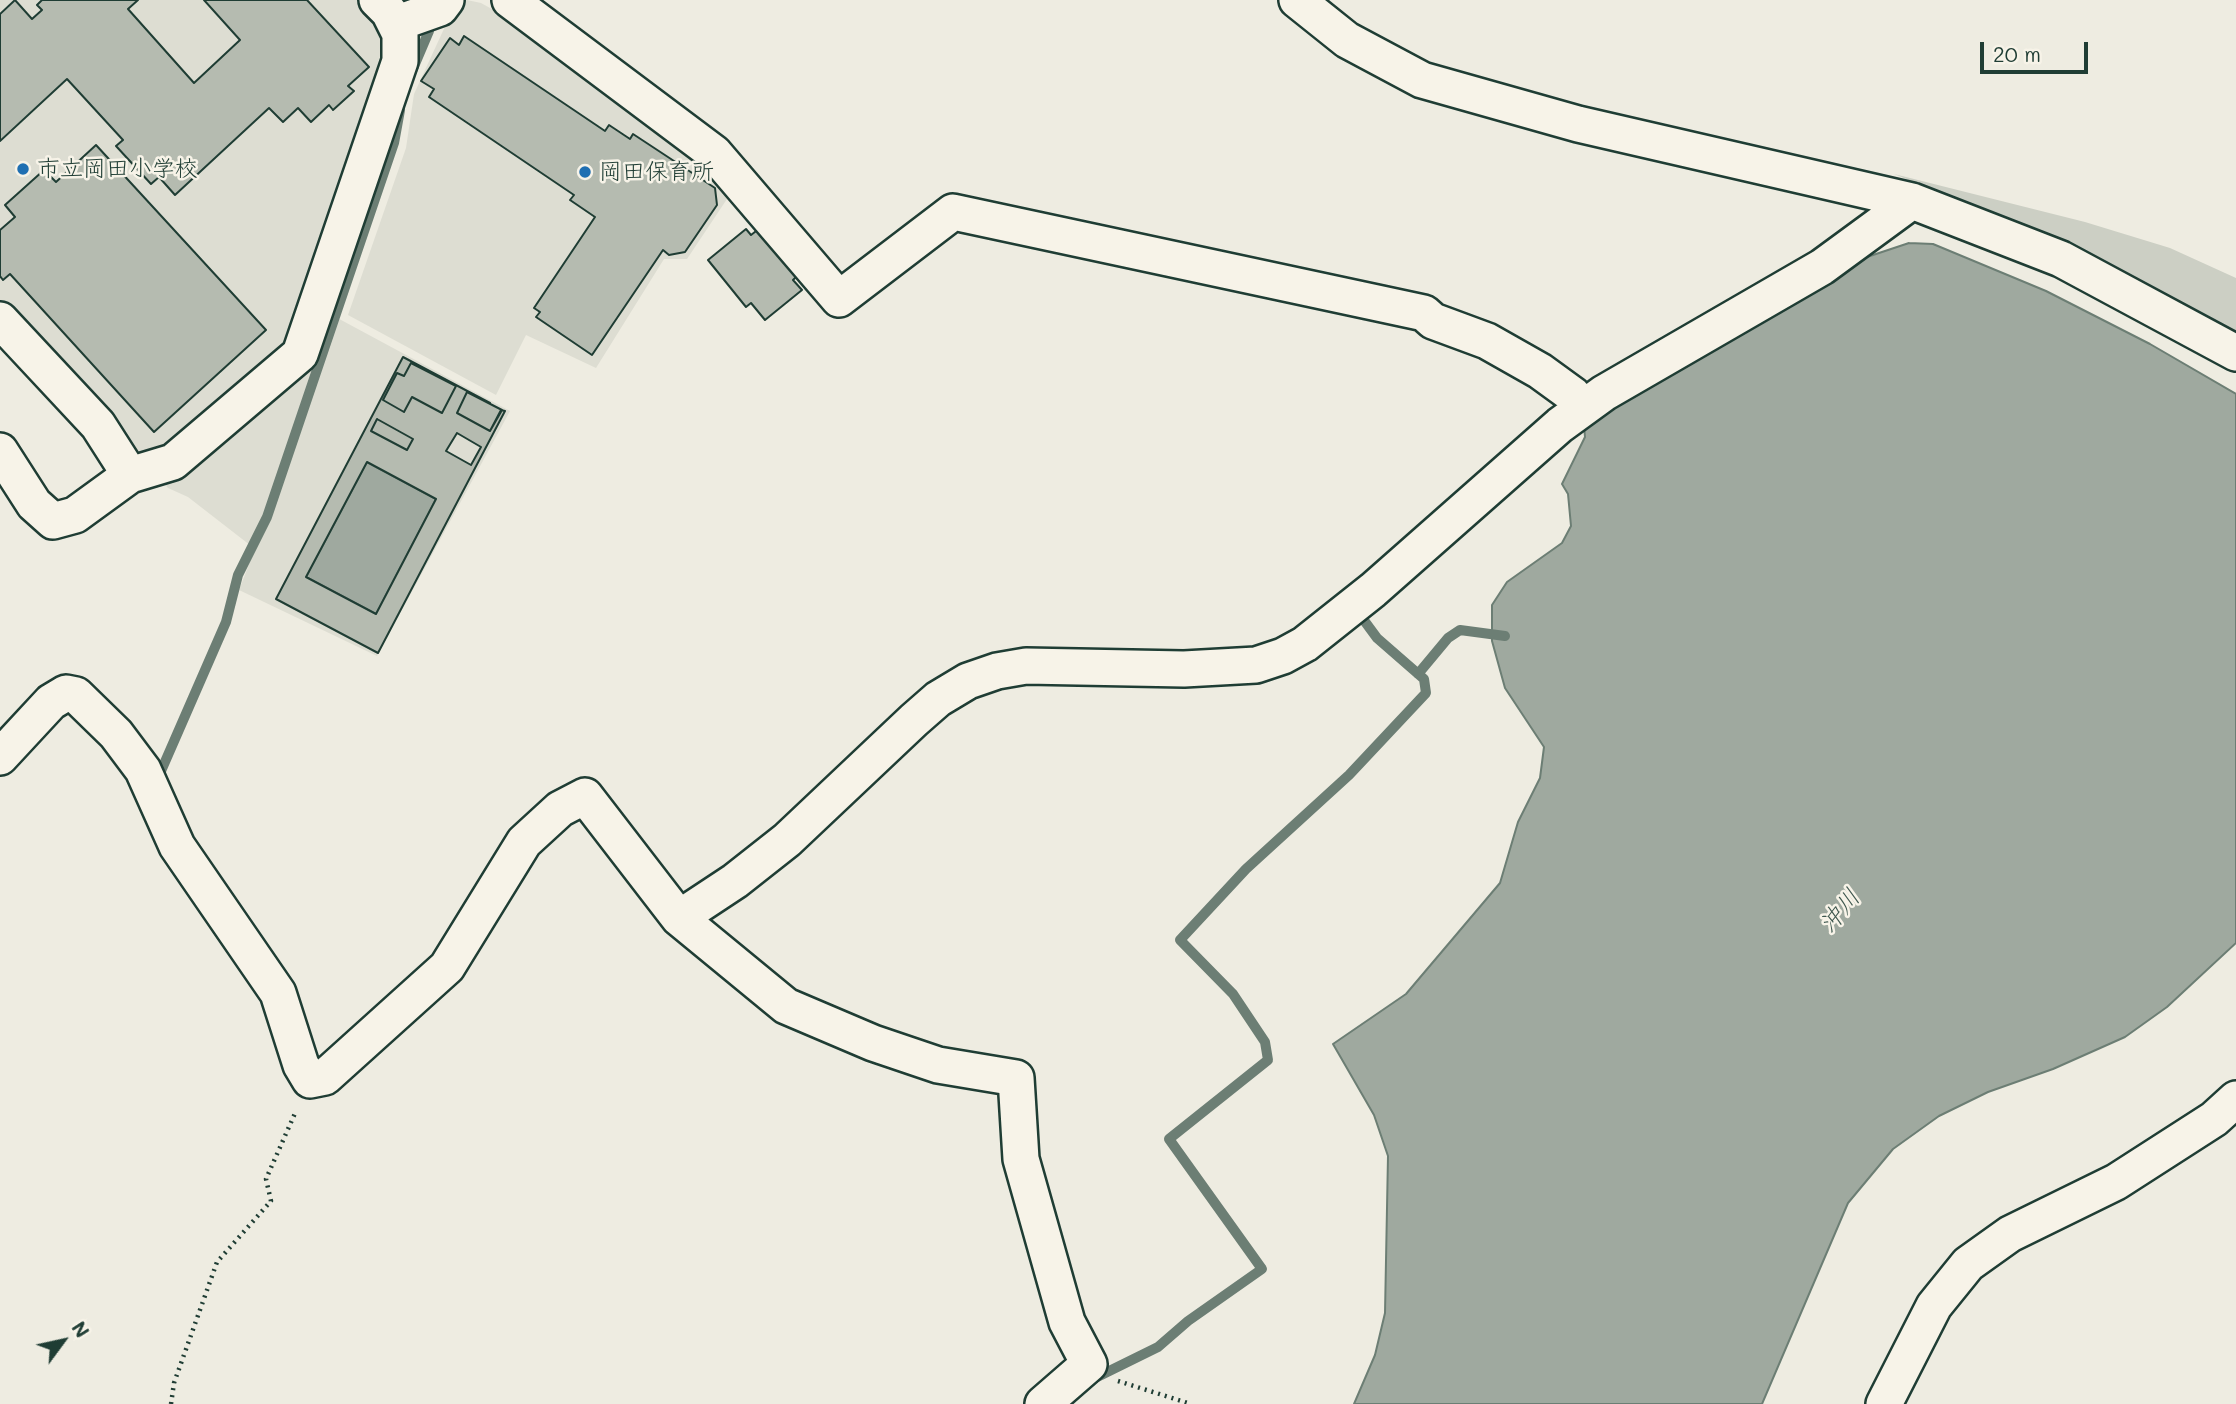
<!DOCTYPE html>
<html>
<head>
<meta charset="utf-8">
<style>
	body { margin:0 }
	#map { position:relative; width:2236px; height:1404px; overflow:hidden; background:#eeece1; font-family:Mali,sans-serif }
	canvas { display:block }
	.north { position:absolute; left:28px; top:1306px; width:70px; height:70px; -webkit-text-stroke:5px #f7f3e8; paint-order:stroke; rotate:57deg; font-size:19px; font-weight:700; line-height:28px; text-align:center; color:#1f3d34 }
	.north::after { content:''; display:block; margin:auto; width:24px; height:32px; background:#1f3d34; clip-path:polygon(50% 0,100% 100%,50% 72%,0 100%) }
	.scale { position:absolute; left:1980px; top:42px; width:108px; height:32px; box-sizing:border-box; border:4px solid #1f3d34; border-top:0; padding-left:9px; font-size:21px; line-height:24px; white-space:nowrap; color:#1f3d34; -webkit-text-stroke:5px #f7f3e8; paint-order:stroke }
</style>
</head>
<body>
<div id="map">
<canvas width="2236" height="1404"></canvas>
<div class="north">N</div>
<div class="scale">20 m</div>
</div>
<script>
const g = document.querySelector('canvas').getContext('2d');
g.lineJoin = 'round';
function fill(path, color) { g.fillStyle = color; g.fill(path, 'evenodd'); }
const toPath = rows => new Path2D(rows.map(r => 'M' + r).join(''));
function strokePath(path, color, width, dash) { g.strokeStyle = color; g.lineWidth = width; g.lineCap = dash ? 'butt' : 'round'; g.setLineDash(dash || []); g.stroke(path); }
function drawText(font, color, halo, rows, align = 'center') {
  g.font = font + ' Mali,"Klee One",sans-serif'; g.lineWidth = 5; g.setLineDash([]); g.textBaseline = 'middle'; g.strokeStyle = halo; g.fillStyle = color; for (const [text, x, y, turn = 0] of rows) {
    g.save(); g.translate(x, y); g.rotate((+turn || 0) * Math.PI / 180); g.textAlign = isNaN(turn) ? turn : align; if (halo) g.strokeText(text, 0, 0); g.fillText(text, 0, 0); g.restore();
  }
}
const built = toPath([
	[0,0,421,0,423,33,395,102,330,314,510,411,377,656,239,590,255,549,188,497,168,488,0,304],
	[467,0,481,3,510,19,657,128,731,193,687,259,664,259,596,368,526,335,496,395,348,315,406,148,414,94,454,7]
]);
const green = toPath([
	[1894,174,2085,222,2170,248,2236,278,2236,335,2137,278,2055,239]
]);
const water = toPath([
	[1909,243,1933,244,2046,291,2150,344,2236,394,2236,943,2167,1007,2125,1037,2053,1069,1988,1092,1939,1116,1893,1149,1848,1203,1762,1404,1354,1404,1375,1355,1385,1313,1388,1156,1374,1115,1333,1044,1406,994,1500,883,1518,822,1540,778,1544,747,1505,688,1492,641,1492,605,1507,582,1562,543,1571,526,1568,494,1562,484,1585,437,1584,426,1605,407,1861,259,1909,243],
	[367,462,436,499,376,614,306,577,367,462]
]);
const stream = toPath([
	[412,71,429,31],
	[1418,674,1448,638,1460,630,1505,636],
	[161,771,226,622,238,575,267,517,394,143,400,110],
	[1091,1380,1158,1347,1188,1321,1262,1269,1169,1139,1268,1060,1265,1042,1233,994,1180,940,1246,869,1349,775,1426,693,1424,679,1377,638,1363,619]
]);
const building = toPath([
	[15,0,32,19,42,10,37,5,42,0,138,0,128,9,194,83,240,40,204,0,307,0,369,67,348,86,354,91,333,110,329,105,311,122,298,108,283,122,269,108,175,195,159,177,151,184,116,146,123,140,67,79,0,141,0,14,15,0],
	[464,36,605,131,609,125,630,139,633,134,715,188,717,205,685,252,669,255,663,250,592,355,536,317,540,312,534,308,595,217,570,200,574,195,429,97,434,89,421,81,450,38,459,45,464,36],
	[96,145,266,330,154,432,10,274,3,280,0,276,0,230,15,217,5,205,44,170,56,182,96,145],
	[760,228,798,275,793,280,802,290,765,320,751,303,746,307,708,260,746,229,751,235,760,228],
	[403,357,490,403,467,392,457,413,490,431,501,410,505,411,378,653,276,599,403,357],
	[411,363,456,386,442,413,412,397,404,412,383,400,397,373,404,376,411,363],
	[377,419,413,439,407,450,371,431,377,419],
	[457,433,481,447,471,465,446,451,457,433],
	[367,462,436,499,376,614,306,577,367,462],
	[411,363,456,386,442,413,412,397,404,412,383,400,397,373,404,376,411,363],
	[467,392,502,410,490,431,457,413,467,392],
	[377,419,413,439,407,450,371,431,377,419]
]);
const path = toPath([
	[1118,1381,1191,1404],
	[171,1404,174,1383,217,1262,271,1201,266,1179,296,1111]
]);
const minor = toPath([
	[510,0,714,153,839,299,953,212,1424,313,1433,321,1487,341,1540,371,1573,395,1584,407],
	[1297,0,1347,40,1422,80,1578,124,1912,201,2061,259,2236,353],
	[395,24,440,8,446,0],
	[0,320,98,425,130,475,75,515,53,521,34,504,0,451],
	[130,475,173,462,300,354,400,61,400,34,389,12,377,0],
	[0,757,51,702,66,693,76,695,116,734,143,770,177,846,278,993,301,1065,310,1080,325,1077,447,967,524,842,560,809,585,796,679,918,786,1006,873,1043,938,1065,1016,1078,1021,1159,1067,1322,1089,1364,1043,1404],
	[679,918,735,881,787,840,914,720,938,699,968,681,997,671,1026,666,1184,669,1256,665,1283,656,1305,644,1373,590,1560,425,1604,393,1822,267,1912,201],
	[1884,1404,1934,1306,1968,1264,2010,1234,2116,1182,2214,1119,2236,1099]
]);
const markers = [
	[23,169,7,"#1f6fb2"],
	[585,172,7,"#1f6fb2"]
];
const poiNames = [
	["市立岡田小学校",37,169],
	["岡田保育所",599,172]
];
const waterNames = [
	["沖川",1840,911,-50]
];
fill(built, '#ddddd2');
fill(green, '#cccfc4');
fill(water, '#9fa99f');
strokePath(water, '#6c7e74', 2);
strokePath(stream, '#6c7e74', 10);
fill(building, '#b5bbb0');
strokePath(building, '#1f3d34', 2);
strokePath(minor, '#1f3d34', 40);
strokePath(path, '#1f3d34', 4.5, [2, 5]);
strokePath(minor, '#f7f3e8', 35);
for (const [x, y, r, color] of markers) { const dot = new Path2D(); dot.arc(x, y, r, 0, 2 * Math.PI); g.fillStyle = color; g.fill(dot); strokePath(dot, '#f7f3e8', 2.5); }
drawText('23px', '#1f3d34', '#f7f3e8', poiNames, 'left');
drawText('italic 24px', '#3f584f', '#f7f3e8', waterNames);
</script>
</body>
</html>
